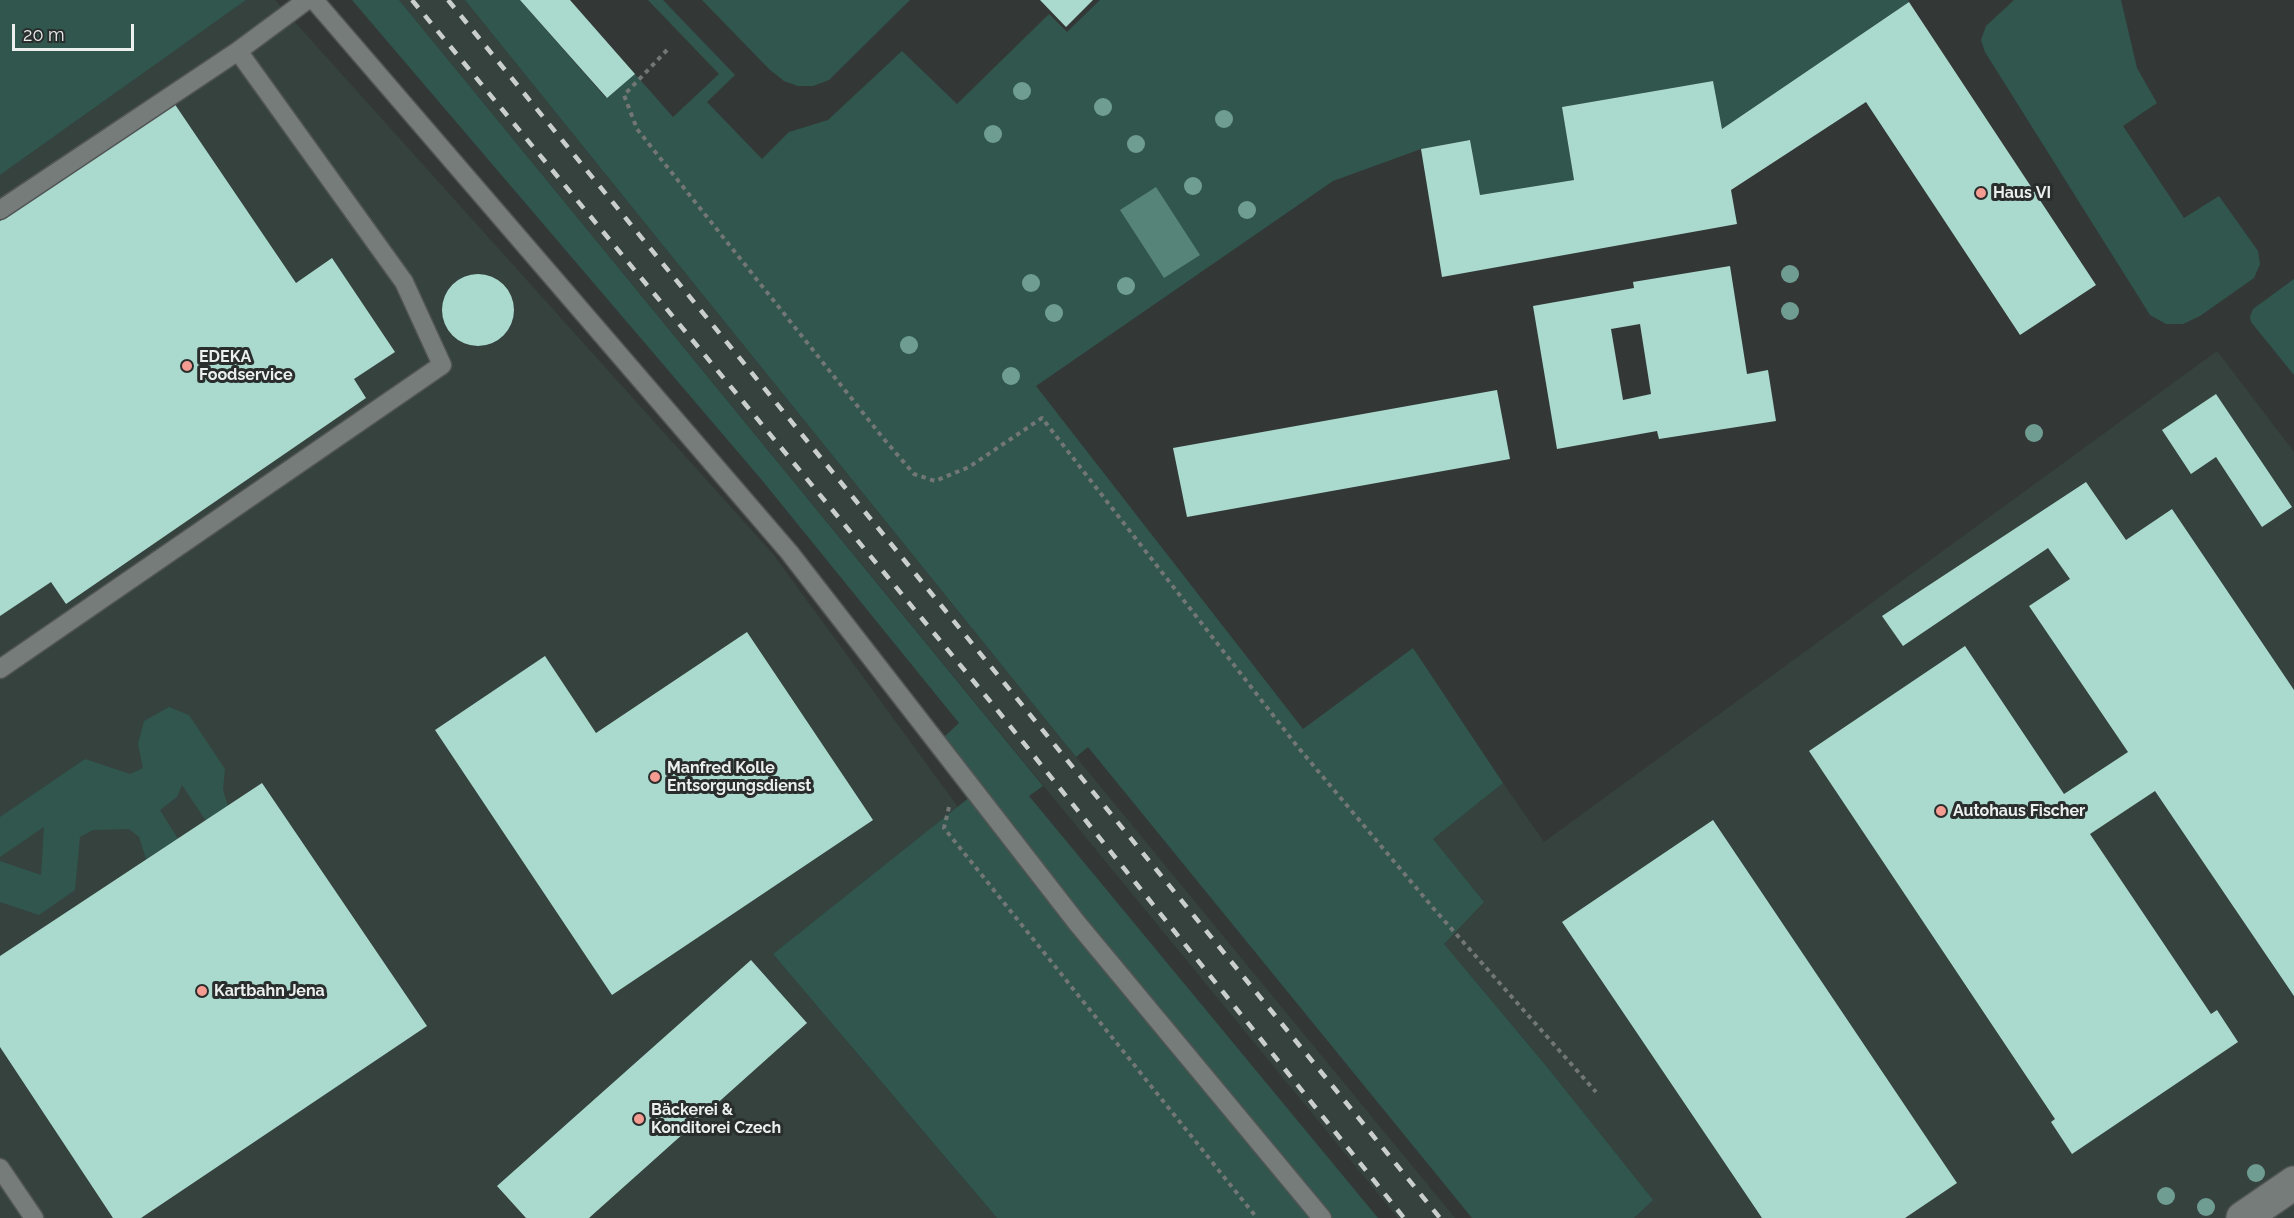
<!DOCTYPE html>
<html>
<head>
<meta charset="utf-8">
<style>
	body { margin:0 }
	#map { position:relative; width:2294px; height:1218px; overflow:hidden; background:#333837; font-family:Raleway,sans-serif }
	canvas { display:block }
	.scale { position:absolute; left:12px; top:24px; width:122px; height:27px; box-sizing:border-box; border:3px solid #ebefee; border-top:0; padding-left:8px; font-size:18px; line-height:21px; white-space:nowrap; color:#ebefee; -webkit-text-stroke:4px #292e2d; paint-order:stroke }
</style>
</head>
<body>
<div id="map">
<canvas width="2294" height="1218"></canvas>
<div class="scale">20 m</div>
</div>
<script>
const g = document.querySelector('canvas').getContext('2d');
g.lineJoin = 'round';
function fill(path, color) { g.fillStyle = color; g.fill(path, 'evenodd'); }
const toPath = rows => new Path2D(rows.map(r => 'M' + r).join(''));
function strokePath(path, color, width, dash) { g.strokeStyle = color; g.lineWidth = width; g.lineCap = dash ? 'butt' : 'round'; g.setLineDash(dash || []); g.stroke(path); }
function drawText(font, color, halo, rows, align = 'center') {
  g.font = font + ' Raleway,sans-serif'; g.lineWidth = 6; g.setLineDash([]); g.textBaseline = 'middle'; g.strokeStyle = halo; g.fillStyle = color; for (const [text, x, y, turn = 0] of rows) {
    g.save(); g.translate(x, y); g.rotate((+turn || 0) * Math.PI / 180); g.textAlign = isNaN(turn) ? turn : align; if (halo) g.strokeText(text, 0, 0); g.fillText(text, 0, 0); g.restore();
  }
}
const built = toPath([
	[246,0,275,0,773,554,958,807,773,954,997,1218,0,1218,0,175],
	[399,0,465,0,1076,757,1455,1218,1398,1218],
	[2217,351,2294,452,2294,1218,1634,1218,1652,1200,1547,1067,1443,944,1433,839,1503,783,1544,842]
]);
const green = toPath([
	[0,0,246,0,0,175],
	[352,0,399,0,1043,786,1029,796,1378,1218,997,1218,773,954,980,789,942,739,959,723,761,479],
	[465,0,520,0,606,98,635,74,673,117,719,74,648,0,663,0,735,75,707,102,762,159,789,132,828,120,902,51,957,104,1049,14,1067,32,1100,0,1908,0,1909,2,1722,129,1713,81,1562,107,1574,180,1480,195,1470,140,1421,149,1333,181,1036,386,1303,729,1413,648,1503,783,1433,839,1484,902,1444,944,1547,1067,1653,1200,1634,1218,1472,1218,1088,747,1076,757],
	[702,0,910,0,829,80,813,86,798,86,784,81,769,69],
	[2014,0,2121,0,2137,68,2157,103,2123,126,2184,218,2219,196,2258,251,2260,264,2254,278,2200,316,2183,324,2166,324,2150,315,1985,52,1981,40,1986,26],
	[2294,279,2294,375,2251,322,2250,317,2253,309],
	[169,707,189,715,225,769,223,790,228,806,206,821,182,785,177,797,160,810,178,839,146,859,139,837,129,829,93,830,80,837,75,890,39,915,0,902,0,861,41,875,44,827,0,857,0,817,85,759,130,774,143,768,138,744,144,721]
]);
const water = toPath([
	[1156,187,1200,255,1164,278,1120,210]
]);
const building = toPath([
	[520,0,570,0,635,74,607,98],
	[1040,0,1093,0,1066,27],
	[1909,2,2096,285,2020,335,1866,102,1731,190,1737,224,1442,277,1421,149,1470,140,1480,195,1574,180,1562,107,1713,81,1722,129],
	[174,103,296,283,332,258,395,352,354,379,366,398,66,604,51,582,0,616,0,221],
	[1730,266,1747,374,1768,370,1776,421,1659,439,1657,431,1557,449,1533,306,1634,288,1633,282],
	[1640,324,1651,394,1623,400,1611,329],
	'442 310a36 36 0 1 1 72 0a36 36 0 1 1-72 0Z',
	[1497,390,1510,459,1187,517,1173,448],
	[2216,394,2292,507,2262,527,2216,457,2191,474,2162,430],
	[2086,482,2126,540,2172,509,2294,690,2294,996,2155,791,2090,834,2211,1014,2217,1010,2238,1042,2072,1154,2051,1122,2055,1119,1809,751,1965,646,2064,794,2128,752,2029,606,2070,579,2048,548,1903,646,1882,616],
	[747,632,873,820,612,995,435,730,545,656,596,733],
	[262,783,427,1026,141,1218,113,1218,0,1047,0,956],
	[1713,820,1957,1183,1905,1218,1762,1218,1562,922],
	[751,960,807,1023,589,1218,526,1218,497,1186]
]);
const path = toPath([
	[667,50,624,95,637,129,883,438,914,474,935,481,969,467,1042,418,1297,746,1434,909,1596,1092],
	[949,807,944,828,1257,1218]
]);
const service = toPath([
	[314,0,789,552,1077,923,1322,1218],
	[0,210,238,51],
	[0,669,442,365,404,282,238,51,307,0],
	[0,1168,34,1218]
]);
const tertiary = toPath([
	[2243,1218,2294,1183]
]);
const rail = toPath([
	[412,0,994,706,1404,1218],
	[448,0,1440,1218]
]);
const trees = [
	[1022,91],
	[1103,107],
	[1224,119],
	[993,134],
	[1136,144],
	[1193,186],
	[1247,210],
	[1790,274],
	[1031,283],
	[1126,286],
	[1790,311],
	[1054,313],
	[909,345],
	[1011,376],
	[2034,433],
	[2256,1173],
	[2166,1196],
	[2206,1207]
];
const markers = [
	[1981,193,6,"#f59c92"],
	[187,366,6,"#f59c92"],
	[655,777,6,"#f59c92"],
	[1941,811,6,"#f59c92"],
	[202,991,6,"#f59c92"],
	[639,1119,6,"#f59c92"]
];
const poiNames = [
	["Haus VI",1993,193],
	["EDEKA",199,357],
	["Foodservice",199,375],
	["Manfred Kolle",667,768],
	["Entsorgungsdienst",667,786],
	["Autohaus Fischer",1953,811],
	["Kartbahn Jena",214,991],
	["Bäckerei &",651,1110],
	["Konditorei Czech",651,1128]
];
fill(built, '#35423e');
fill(green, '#30564d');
fill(water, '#578479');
fill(building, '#aad9cd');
strokePath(service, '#515554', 21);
strokePath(tertiary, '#515554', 36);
strokePath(path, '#727675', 4, [4.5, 4.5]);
strokePath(service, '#767c7a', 18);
strokePath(tertiary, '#767c7a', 33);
strokePath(rail, '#cacfce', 4.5, [10, 10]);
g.fillStyle = '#709d92';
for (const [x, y] of trees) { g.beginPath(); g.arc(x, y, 9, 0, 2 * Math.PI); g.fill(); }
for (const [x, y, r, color] of markers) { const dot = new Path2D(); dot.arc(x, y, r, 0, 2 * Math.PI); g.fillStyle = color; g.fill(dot); strokePath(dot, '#292e2d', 2); }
drawText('bold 16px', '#ebefee', '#292e2d', poiNames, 'left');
</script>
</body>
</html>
